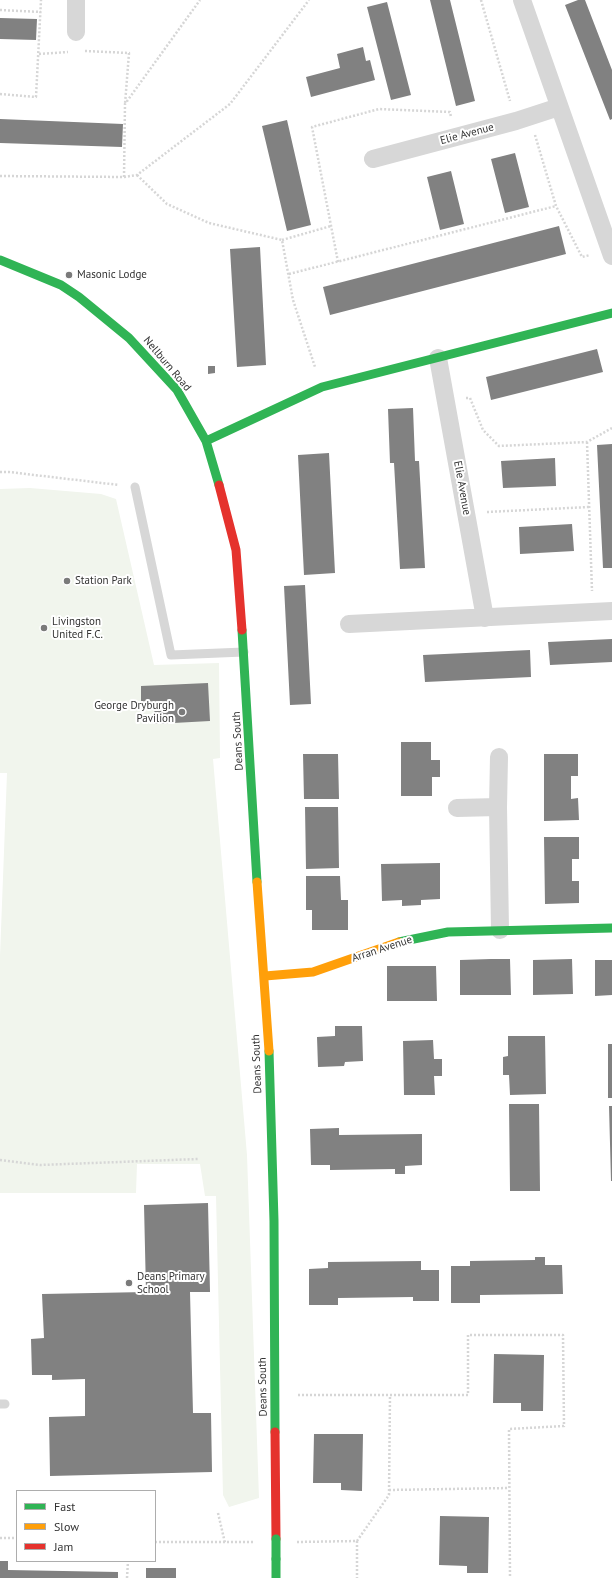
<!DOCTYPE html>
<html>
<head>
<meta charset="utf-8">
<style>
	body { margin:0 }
	#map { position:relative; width:612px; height:1578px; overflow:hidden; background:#fff; font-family:"PT Sans",sans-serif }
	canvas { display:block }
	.legend { position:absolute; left:16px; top:1490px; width:140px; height:72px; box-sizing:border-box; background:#fff; border:1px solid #adadad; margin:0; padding:5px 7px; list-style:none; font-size:12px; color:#333 }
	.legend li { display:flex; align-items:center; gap:8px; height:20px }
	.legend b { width:20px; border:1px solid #adadad }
</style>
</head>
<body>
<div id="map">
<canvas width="612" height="1578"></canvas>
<ul class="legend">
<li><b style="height:5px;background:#30b455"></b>Fast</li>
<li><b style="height:5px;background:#ff9f0a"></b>Slow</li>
<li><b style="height:5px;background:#e5322d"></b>Jam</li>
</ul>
</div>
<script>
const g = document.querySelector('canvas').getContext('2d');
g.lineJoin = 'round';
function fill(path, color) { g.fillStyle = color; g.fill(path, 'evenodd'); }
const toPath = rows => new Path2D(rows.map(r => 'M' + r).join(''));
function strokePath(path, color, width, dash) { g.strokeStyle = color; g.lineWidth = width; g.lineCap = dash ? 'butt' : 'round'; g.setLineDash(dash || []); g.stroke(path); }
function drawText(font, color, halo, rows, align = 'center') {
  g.font = font + ' "PT Sans",sans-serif'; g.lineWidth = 4; g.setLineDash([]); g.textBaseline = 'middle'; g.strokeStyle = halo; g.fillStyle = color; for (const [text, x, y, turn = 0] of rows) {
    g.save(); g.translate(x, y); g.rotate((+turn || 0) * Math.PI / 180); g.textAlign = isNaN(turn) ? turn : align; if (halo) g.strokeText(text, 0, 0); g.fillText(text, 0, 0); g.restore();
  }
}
const green = toPath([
	[30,488,101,494,116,499,154,665,219,663,220,758,213,759,247,1155,259,1498,229,1507,223,1495,216,1196,205,1196,200,1164,137,1164,136,1193,0,1193,0,956,7,773,0,773,0,489]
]);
const building = toPath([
	[430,0,450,0,475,101,456,106],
	[578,0,585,0,612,70,612,119,610,120,565,5],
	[387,2,411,95,391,100,367,7],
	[0,18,37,19,36,40,0,39],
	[363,47,366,61,370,60,375,80,311,97,306,77,340,68,337,54],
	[0,119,123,124,122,147,0,143],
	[287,120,311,225,287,231,262,126],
	[515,153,529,207,505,213,491,159],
	[451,171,464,224,440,230,427,177],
	[559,226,566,254,330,315,323,287],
	[260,247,266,365,237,367,230,249],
	[597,349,603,372,491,400,486,377],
	[208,366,215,366,215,373,208,374],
	[413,408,415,461,419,461,425,568,400,569,394,463,390,463,388,409],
	[612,444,612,568,603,568,597,445],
	[329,453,335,573,304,575,298,455],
	[555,458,556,486,503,488,501,461],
	[572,524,574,551,520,554,519,527],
	[305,585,311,704,290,705,284,586],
	[612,639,612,662,550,665,548,642],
	[530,650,531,677,425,682,423,655],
	[208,683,210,721,155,724,154,702,141,703,141,686],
	[401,742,431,742,431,760,440,760,440,777,432,777,432,796,401,796],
	[303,754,338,754,339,799,304,799],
	[544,754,578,754,578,776,571,776,571,799,578,798,579,820,544,821],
	[305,807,338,807,339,868,306,869],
	[544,837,579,837,579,859,572,859,572,881,579,881,579,903,545,904],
	[440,863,440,899,421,900,421,905,402,906,402,900,382,901,381,864],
	[306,876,340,876,341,900,348,900,348,930,312,930,312,910,306,910],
	[491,959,510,959,511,995,460,995,460,960],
	[572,959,573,994,533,995,533,960],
	[595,960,612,960,612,995,595,996],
	[387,966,436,966,437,1001,387,1001],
	[335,1026,362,1026,363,1061,345,1062,344,1066,318,1067,317,1037,335,1036],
	[508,1036,545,1036,546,1094,510,1095,509,1075,503,1075,503,1057,508,1056],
	[433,1040,434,1059,442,1059,442,1076,434,1076,435,1095,404,1095,403,1041],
	[608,1044,612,1044,612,1098,608,1098],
	[509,1104,539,1104,540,1191,510,1191],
	[609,1106,612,1106,612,1181,611,1181],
	[339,1128,339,1135,422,1134,422,1165,405,1166,405,1174,395,1174,395,1169,330,1170,330,1165,311,1165,310,1129],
	[208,1203,210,1292,190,1292,193,1413,211,1413,212,1472,50,1476,49,1417,85,1416,85,1379,52,1380,52,1375,32,1375,31,1339,44,1338,42,1294,146,1292,144,1205],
	[535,1257,545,1257,545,1265,562,1265,563,1294,480,1295,480,1303,451,1303,451,1266,470,1266,470,1261,535,1260],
	[421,1261,421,1270,439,1270,439,1301,413,1301,413,1297,338,1298,338,1305,309,1305,309,1269,328,1268,328,1262],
	[494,1354,544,1355,543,1411,521,1411,521,1403,493,1403],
	[314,1434,363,1434,362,1491,341,1490,341,1483,313,1483],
	[440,1516,489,1517,488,1573,467,1573,467,1566,439,1565],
	[0,1561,8,1561,8,1570,118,1572,118,1578,0,1578],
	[146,1568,176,1568,176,1578,146,1578]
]);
const path = toPath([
	[481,0,510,101],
	[0,10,41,12],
	[85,51,129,53,125,104],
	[39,54,68,52],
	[0,94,36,97,41,0],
	[535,135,556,206,582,257,590,255],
	[137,175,167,204,209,223,282,240,293,300,315,367],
	[0,176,124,177,137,175,230,104,309,0],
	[124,177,125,104,200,0],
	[282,240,331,226],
	[338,262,312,127,379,109,450,112,451,117],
	[289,274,556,206],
	[466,398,470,398,483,430,499,446,587,442,612,428],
	[587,442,592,591],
	[0,472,9,472,119,485],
	[487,512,589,507],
	[0,1160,40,1165,198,1159],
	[298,1395,468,1395,468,1335,563,1335,564,1426,509,1429,510,1578],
	[389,1490,509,1488],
	[218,1513,225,1543],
	[0,1538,17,1538],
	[357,1541,357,1578],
	[155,1542,254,1542],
	[297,1542,357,1541,389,1495,390,1395],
	[127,1578,128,1561]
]);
const lane = toPath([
	[135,487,171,655,244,652],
	[0,1404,5,1404]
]);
const street = toPath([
	[522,0,612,256],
	[76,32,76,0],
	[373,159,516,121,559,107],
	[438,358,485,618],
	[349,624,612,611],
	[499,757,498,807,500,930],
	[457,808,498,807]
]);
const fast = toPath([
	[0,260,61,285,79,297,129,338,177,390,206,441,219,485],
	[206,441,322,387,612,313],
	[242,630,257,882],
	[399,942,448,932,612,928],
	[269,1051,274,1221,275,1432],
	[276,1559,276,1578]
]);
const slow = toPath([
	[257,882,269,1051],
	[265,976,313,972,399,942]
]);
const jam = toPath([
	[219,485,236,550,242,630],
	[275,1432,276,1539]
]);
const fastBridge = toPath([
	[276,1539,276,1559]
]);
const markers = [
	[69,275,4,"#7a7a7a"],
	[67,581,4,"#7a7a7a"],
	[44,628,4,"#7a7a7a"],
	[182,712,4,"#7a7a7a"],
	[129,1283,4,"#7a7a7a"]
];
const streetNames = [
	["Elie Avenue",467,134,-15],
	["Nellburn Road",167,364,50],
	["Elie Avenue",462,488,80],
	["Deans South",238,741,-93],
	["Arran Avenue",382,949,-18],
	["Deans South",257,1064,-92],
	["Deans South",263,1387,-91]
];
const poiNames = [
	["Masonic Lodge",77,275],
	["Station Park",75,581],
	["Livingston",52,622],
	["United F.C.",52,635],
	["George Dryburgh",174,706,"right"],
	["Pavilion",174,719,"right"],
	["Deans Primary",137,1277],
	["School",137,1290]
];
fill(green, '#f1f5ed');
fill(building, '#818181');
strokePath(path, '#d6d6d6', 2.5, [2, 2]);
strokePath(lane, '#d7d7d7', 9);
strokePath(street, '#d7d7d7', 18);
strokePath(fast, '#30b455', 9);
strokePath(slow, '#ff9f0a', 9);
strokePath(jam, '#e5322d', 9);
strokePath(fastBridge, '#30b455', 9);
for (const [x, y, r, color] of markers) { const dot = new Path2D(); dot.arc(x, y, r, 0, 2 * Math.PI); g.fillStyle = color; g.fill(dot); strokePath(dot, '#fff', 1.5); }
drawText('11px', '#333', '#fff', streetNames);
drawText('11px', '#333', '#fff', poiNames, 'left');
</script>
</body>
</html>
